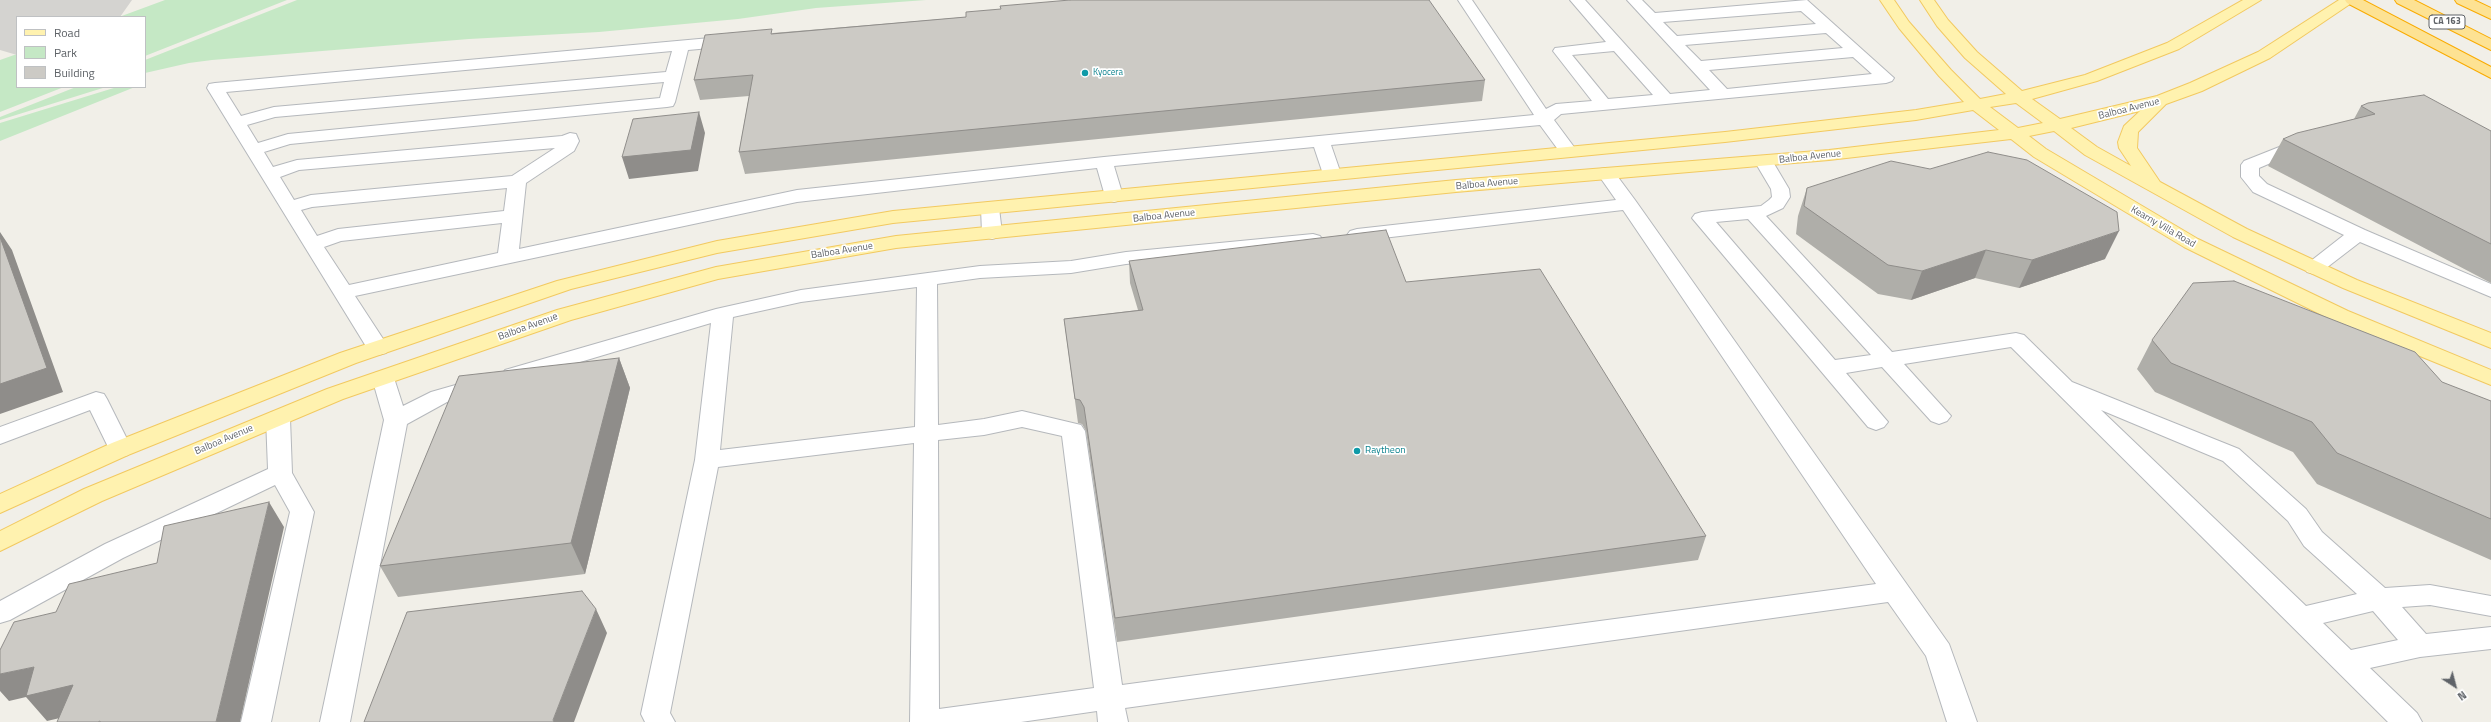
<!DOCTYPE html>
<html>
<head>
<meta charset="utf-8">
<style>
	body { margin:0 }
	#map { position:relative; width:2491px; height:722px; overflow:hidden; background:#f1efe8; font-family:"Titillium Web",sans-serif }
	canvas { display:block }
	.legend { position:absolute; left:16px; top:16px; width:130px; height:72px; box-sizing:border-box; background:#fff; border:1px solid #bfc1c3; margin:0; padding:5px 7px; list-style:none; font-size:12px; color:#5f6368 }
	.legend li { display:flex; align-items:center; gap:8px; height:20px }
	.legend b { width:20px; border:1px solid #bfc1c3 }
	.north { position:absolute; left:2435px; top:666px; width:40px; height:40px; -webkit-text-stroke:3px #fff; paint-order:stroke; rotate:144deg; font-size:11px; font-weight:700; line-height:16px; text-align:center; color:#5f6368 }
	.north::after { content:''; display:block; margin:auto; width:14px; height:18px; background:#5f6368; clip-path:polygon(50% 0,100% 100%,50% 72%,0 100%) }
</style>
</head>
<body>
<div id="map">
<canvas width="2491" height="722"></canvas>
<ul class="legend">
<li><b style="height:5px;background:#fff2af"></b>Road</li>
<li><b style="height:11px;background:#c5e8c5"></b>Park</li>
<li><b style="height:11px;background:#cccac5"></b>Building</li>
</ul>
<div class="north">N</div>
</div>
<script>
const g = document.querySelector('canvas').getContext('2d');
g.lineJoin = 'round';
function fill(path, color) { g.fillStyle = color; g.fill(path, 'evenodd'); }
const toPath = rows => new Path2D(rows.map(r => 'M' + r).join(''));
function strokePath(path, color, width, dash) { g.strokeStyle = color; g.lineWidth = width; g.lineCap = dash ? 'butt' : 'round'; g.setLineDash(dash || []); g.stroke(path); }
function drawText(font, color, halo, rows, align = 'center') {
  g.font = font + ' "Titillium Web",sans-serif'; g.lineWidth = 3.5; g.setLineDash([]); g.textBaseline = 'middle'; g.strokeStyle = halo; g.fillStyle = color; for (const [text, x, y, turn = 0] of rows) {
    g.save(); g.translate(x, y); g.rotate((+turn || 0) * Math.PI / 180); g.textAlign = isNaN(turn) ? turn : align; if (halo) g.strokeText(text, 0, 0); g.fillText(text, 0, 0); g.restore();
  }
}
const green = toPath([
	[165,0,287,0,145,56,145,17,119,17],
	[297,0,926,0,816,8,738,19,599,32,469,39,212,60,189,63,145,73,145,60],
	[17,54,17,87,64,87,0,112,0,60],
	[76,87,106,87,0,120,0,117],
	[117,87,135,87,0,141,0,123]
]);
const runway = toPath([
	[0,0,132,0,120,17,17,17,17,55,0,50,0,0]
]);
const minor = toPath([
	[1458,0,1472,0,1546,109,1556,104,1592,101,1553,51,1555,48,1606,42,1570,0,1585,0,1670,94,1710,90,1627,0,1642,0,1655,13,1807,0,1894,78,1892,81,1886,83,1561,114,1554,120,1577,151,1574,155,1568,156,1562,155,1540,125,1331,145,1341,174,1338,178,1332,179,1326,178,1323,174,1314,147,1114,166,1123,196,1121,200,1114,202,1107,200,1105,196,1097,168,797,202,355,296,389,348,386,353,378,355,370,353,367,348,207,88,209,84,215,83,732,36,738,38,740,41,732,46,688,50,675,102,673,106,667,107,290,144,264,152,273,167,297,160,562,136,570,133,576,134,579,141,574,151,526,183,519,249,797,190,1104,157,1534,115,1458,0],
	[1801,11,1816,24,1677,36,1663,22,1801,11],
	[1826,33,1843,48,1701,61,1685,45,1826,33],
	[672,51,666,72,274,107,241,116,226,92,672,51],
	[1614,51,1653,95,1608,99,1572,55,1614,51],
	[1853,57,1872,74,1727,89,1709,70,1853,57],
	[664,82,660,98,288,134,258,143,247,125,275,117,664,82],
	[555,148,512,176,311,195,294,200,280,177,299,170,555,148],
	[507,188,504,211,338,229,317,236,301,210,312,207,507,188],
	[502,223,498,253,349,285,324,247,341,241,502,223],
	[2302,138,2308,139,2311,143,2308,147,2259,168,2259,176,2267,184,2365,230,2491,284,2491,297,2360,242,2321,272,2314,274,2307,272,2304,268,2307,264,2344,235,2253,192,2241,177,2241,165,2244,161,2302,138],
	[1764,157,1770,158,1773,162,1789,189,1790,197,1783,208,1766,216,1892,352,2016,333,2024,335,2072,382,2239,449,2306,509,2322,532,2385,588,2430,585,2491,596,2491,616,2430,605,2402,607,2426,634,2491,627,2491,649,2420,657,2370,668,2417,713,2422,722,2388,722,2011,347,1904,364,1951,416,1947,421,1939,424,1931,421,1882,367,1846,373,1888,422,1884,427,1876,430,1868,427,1692,218,1695,214,1702,212,1761,206,1769,200,1772,197,1771,189,1755,162,1758,158,1764,157],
	[1748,219,1871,355,1835,360,1716,222,1748,219],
	[2101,410,2223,461,2288,521,2304,546,2357,594,2306,606,2101,410],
	[2373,611,2398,640,2351,650,2323,623,2373,611],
	[1606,168,1612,169,1635,200,1949,644,1977,722,1947,722,1926,656,1888,602,1125,708,1128,722,1098,722,1097,711,1021,722,910,722,914,443,718,467,670,713,675,722,645,722,641,714,695,460,711,323,513,382,505,380,502,375,505,370,716,309,801,290,980,266,1071,261,1126,252,1313,234,1320,236,1323,240,1320,244,1126,264,1071,273,980,278,937,284,938,425,984,419,1022,411,1081,425,1085,431,1122,685,1876,584,1623,210,1357,241,1350,239,1347,235,1350,231,1357,229,1616,200,1597,173,1600,169,1606,168],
	[917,287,915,427,720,450,733,317,801,302,917,287],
	[1022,427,1062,436,1094,688,939,709,938,440,984,435,1022,427],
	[990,202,997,204,999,208,1002,233,999,237,992,239,985,237,982,233,981,208,983,204,990,202],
	[383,371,391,373,394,378,403,406,431,392,480,378,488,380,491,385,488,390,447,402,407,424,350,722,320,722,384,420,372,378,375,373,383,371],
	[96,392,104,394,107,399,132,449,128,455,120,457,112,455,90,410,0,444,0,427,96,392],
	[278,410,286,413,290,418,292,473,314,512,271,722,241,722,290,512,275,485,123,558,10,620,0,623,0,601,105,544,268,469,266,418,270,413,278,410]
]);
const major = toPath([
	[1880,0,1894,0,1909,22,1951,70,1980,99,2006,94,1965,58,1937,26,1920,0,1934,0,1948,20,1977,52,2022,91,2085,75,2167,43,2243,0,2261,0,2179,49,2097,81,2032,99,2060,119,2157,96,2190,83,2258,52,2339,0,2356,0,2270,58,2202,91,2166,104,2138,132,2137,148,2160,182,2247,229,2357,280,2491,333,2491,348,2343,288,2233,237,2085,155,2054,131,2029,136,2046,149,2198,239,2348,311,2491,370,2491,385,2334,321,2184,247,2034,157,2011,139,1829,160,1456,192,896,248,718,279,571,320,343,399,102,501,0,551,0,531,84,489,327,389,557,310,716,267,896,236,1456,180,1829,150,1999,130,1973,110,1916,120,1725,142,893,223,717,253,571,289,356,363,128,455,0,513,0,494,112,443,340,353,557,281,717,241,893,211,1725,132,1916,110,1964,102,1939,76,1899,28,1880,0],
	[2016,103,2043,123,2018,128,1990,107,2016,103],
	[2140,111,2124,126,2118,142,2119,148,2131,166,2097,147,2071,128,2140,111]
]);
const highway = toPath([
	[2345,0,2363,0,2491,67,2491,78,2347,3,2345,0],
	[2395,0,2414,0,2491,39,2491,50,2397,3,2395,0],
	[2455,0,2474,0,2491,8,2491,19,2457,3,2455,0]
]);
const wall = toPath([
	[966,17,1485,80,1482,101,745,174,739,152,749,96,700,100,694,80,773,33],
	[2361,106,2491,131,2491,283,2268,166,2283,139,2354,119],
	[1807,188,2105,259,2019,288,1975,278,1911,300,1878,294,1796,234,1798,216],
	[1129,261,1406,282,1706,536,1698,560,1117,642,1086,431,1082,424,1078,423,1067,342,1064,319,1138,310,1130,283],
	[2152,340,2491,401,2491,560,2317,484,2293,452,2155,392,2137,369],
	[619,358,630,388,585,574,398,597,380,566]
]);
const shadedWall = toPath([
	[699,112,705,133,698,171,629,179,622,157],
	[2119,231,2105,259,2019,288,2032,260],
	[0,232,12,250,63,392,0,414],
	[1986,250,1975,278,1911,300,1922,271],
	[619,358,630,388,585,574,571,543],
	[269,502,284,527,240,722,216,722],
	[596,609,607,633,574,722,554,722,553,720],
	[34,667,73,685,94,710,47,721,26,697,9,701,0,691,0,674]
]);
const building = toPath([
	[1070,0,1429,0,1485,80,739,152,753,75,694,80,705,35,772,29,771,34,966,17,966,12,1001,9,1000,6,1070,0],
	[2424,95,2491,131,2491,244,2283,139,2297,133,2375,114,2361,106,2368,103,2424,95],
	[699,112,691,150,622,157,633,119,699,112],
	[1988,152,2027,160,2117,212,2119,231,2032,260,1986,250,1922,271,1888,265,1804,206,1807,188,1891,161,1930,169,1988,152],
	[1386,230,1406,282,1540,269,1706,536,1115,618,1084,407,1080,400,1075,399,1064,319,1143,310,1129,261,1386,230],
	[0,237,47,368,0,384,0,237],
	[2234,281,2415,352,2442,382,2491,401,2491,519,2337,453,2312,422,2171,363,2152,340,2193,283,2234,281],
	[619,358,571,543,380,566,459,376,619,358],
	[269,502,216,722,100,722,100,721,98,722,57,722,73,685,26,696,34,667,0,674,0,650,14,622,56,612,69,584,157,563,164,526,269,502],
	[582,591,596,609,553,720,554,722,364,722,407,612,582,591]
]);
const markers = [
	[1085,73,4,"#0f9aa8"],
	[1357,451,4,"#0f9aa8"]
];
const shields = [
	[2447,22,36]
];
const shieldNames = [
	["CA 163",2447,22]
];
const farCulturenames = [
	["Kyocera",1093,73]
];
const streetNames = [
	["Balboa Avenue",2129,109,-14],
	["Balboa Avenue",1810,157,-6],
	["Balboa Avenue",1487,184,-5],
	["Balboa Avenue",1164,216,-6],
	["Kearny Villa Road",2163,227,30],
	["Balboa Avenue",842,251,-9],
	["Balboa Avenue",528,327,-20],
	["Balboa Avenue",224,440,-23]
];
const cultureNames = [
	["Raytheon",1365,451]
];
fill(green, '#c5e8c5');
fill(runway, '#d4d3d0');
strokePath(minor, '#b5b8bc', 2);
strokePath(major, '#f2c960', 2);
strokePath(highway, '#f9ab00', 2);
fill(minor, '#fff');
fill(major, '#fff2af');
fill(highway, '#fde293');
fill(wall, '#afaea9');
fill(shadedWall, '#8f8d8a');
fill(building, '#cccac5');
strokePath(building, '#8f8d8a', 1);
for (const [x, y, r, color] of markers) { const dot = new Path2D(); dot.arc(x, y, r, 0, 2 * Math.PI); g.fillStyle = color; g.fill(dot); strokePath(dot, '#fff', 1.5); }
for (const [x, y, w] of shields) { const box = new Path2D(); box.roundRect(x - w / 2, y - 7, w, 14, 3); g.fillStyle = '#fff'; g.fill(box); strokePath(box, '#5f6368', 1); }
drawText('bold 9px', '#5f6368', null, shieldNames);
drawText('9px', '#0d838f', '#fff', farCulturenames, 'left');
drawText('10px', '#5f6368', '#fff', streetNames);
drawText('10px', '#0d838f', '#fff', cultureNames, 'left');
</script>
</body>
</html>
